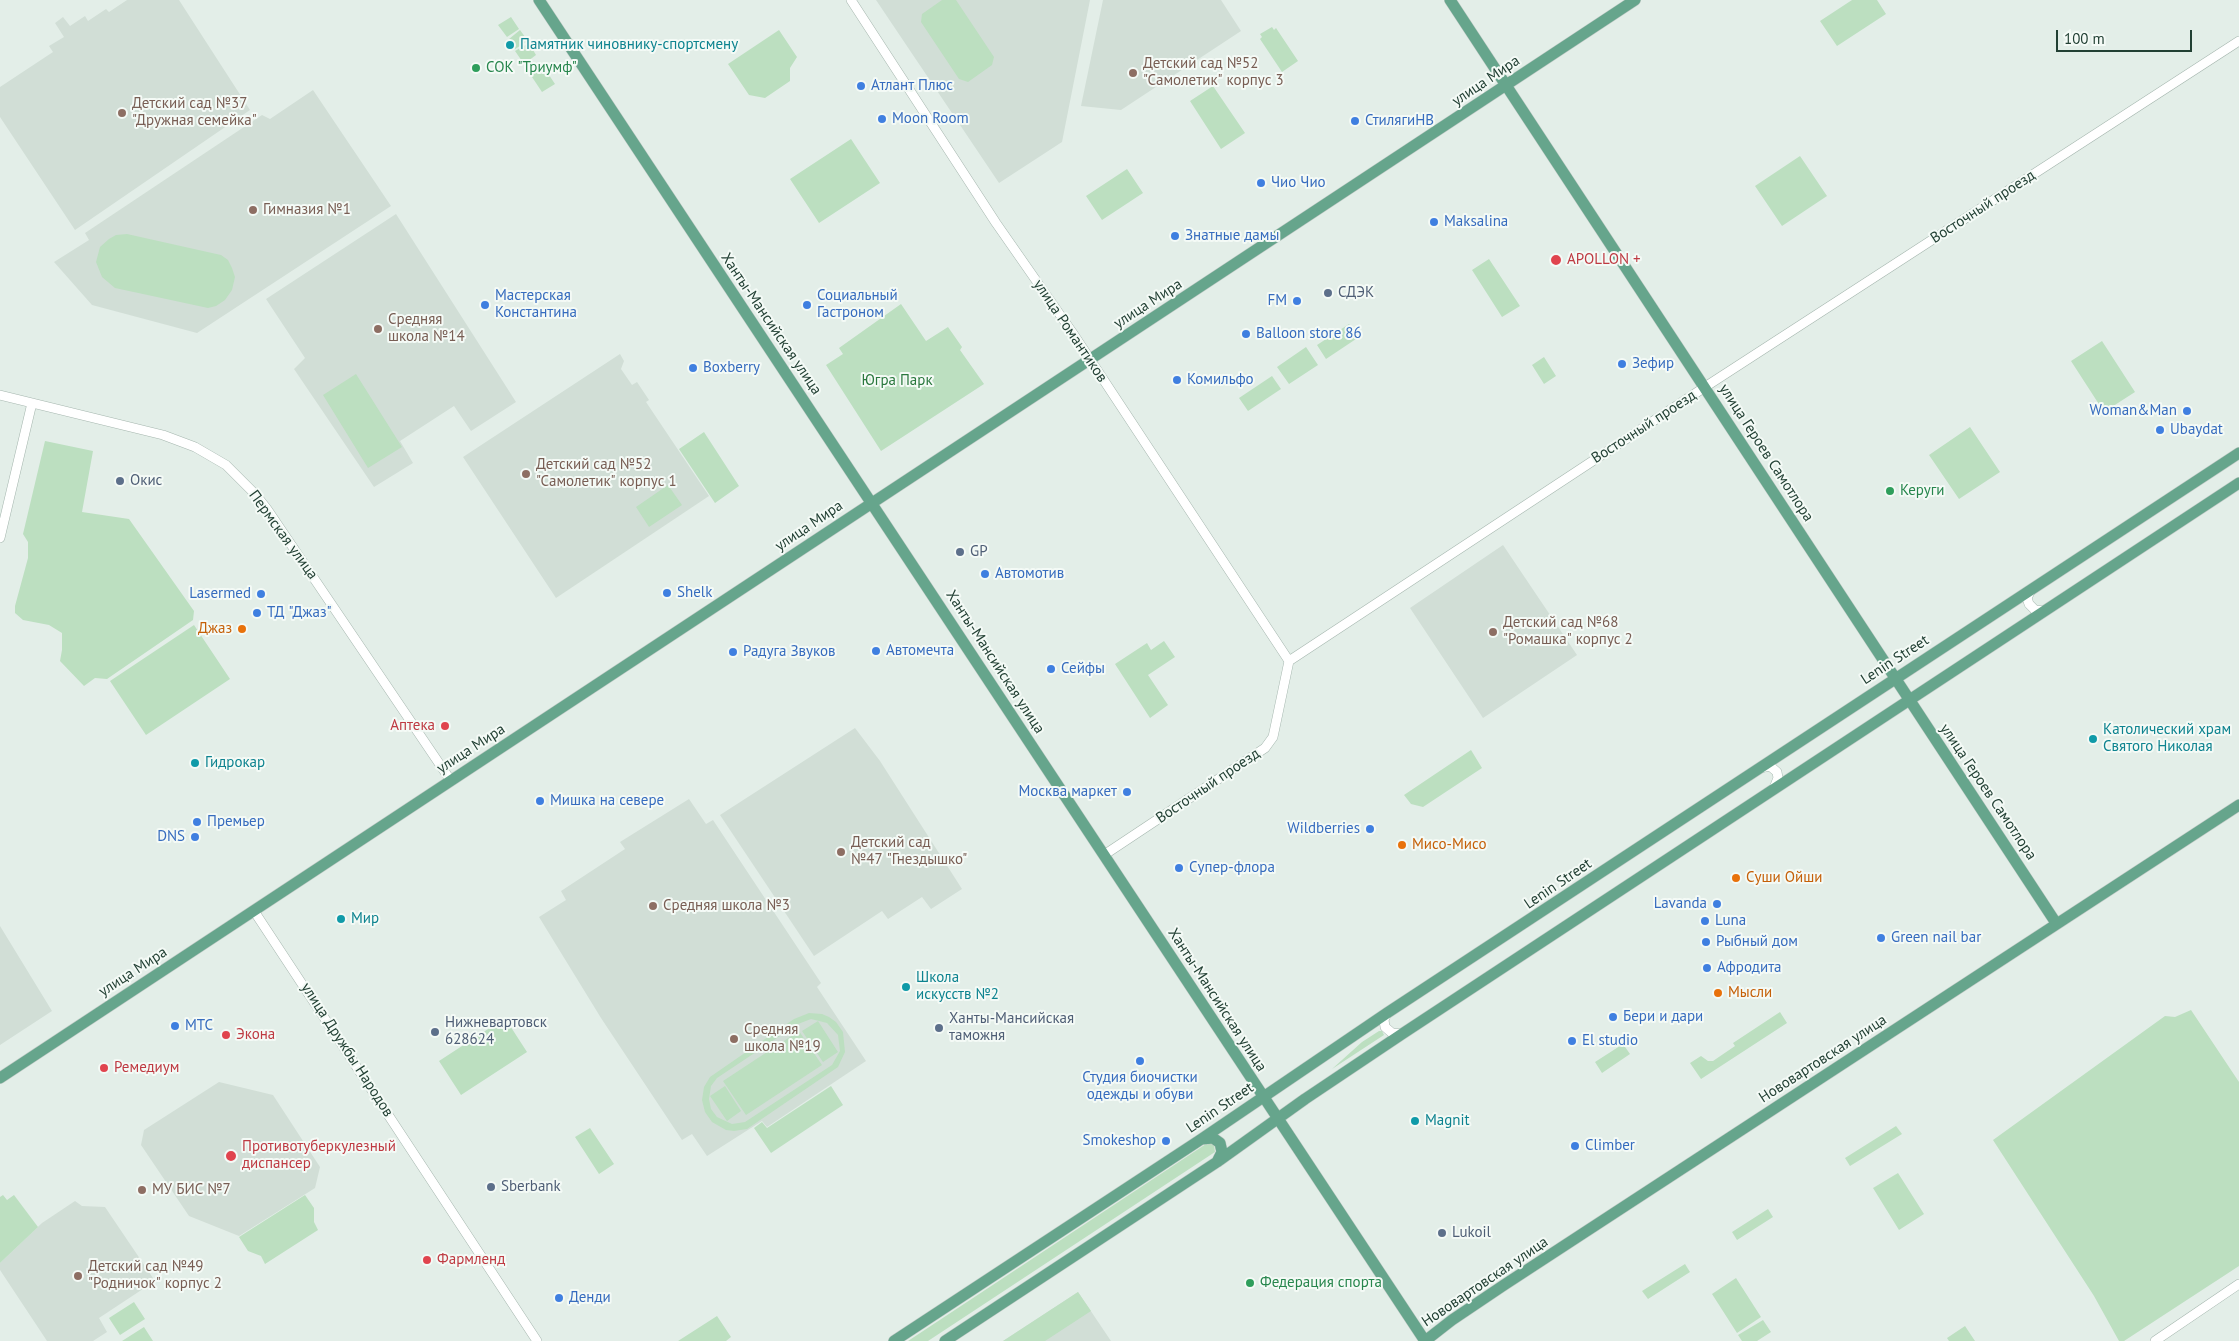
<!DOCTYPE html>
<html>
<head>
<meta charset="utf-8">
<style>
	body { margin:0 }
	#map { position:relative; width:2239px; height:1341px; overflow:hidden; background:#e3eee8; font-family:"PT Sans",sans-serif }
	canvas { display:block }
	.scale { position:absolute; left:2056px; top:30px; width:136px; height:22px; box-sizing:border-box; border:2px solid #224034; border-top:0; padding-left:6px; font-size:15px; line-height:18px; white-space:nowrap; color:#224034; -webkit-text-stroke:4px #f4faf6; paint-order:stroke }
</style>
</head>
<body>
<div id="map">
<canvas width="2239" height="1341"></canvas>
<div class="scale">100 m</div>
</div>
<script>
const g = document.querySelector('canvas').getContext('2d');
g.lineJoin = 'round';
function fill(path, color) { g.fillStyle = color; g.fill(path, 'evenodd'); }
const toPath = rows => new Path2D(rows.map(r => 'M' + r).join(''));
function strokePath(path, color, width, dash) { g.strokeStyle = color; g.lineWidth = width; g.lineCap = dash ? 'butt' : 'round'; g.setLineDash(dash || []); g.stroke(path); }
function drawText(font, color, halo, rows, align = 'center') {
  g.font = font + ' "PT Sans",sans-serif'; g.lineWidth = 4; g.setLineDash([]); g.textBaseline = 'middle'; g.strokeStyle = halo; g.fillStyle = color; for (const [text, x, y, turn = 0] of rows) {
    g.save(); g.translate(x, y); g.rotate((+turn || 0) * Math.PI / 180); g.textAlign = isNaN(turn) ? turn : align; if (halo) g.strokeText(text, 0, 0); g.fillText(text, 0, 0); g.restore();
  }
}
const built = toPath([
	[127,0,179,0,250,110,75,230,0,117,0,87,53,52,49,46,64,37,55,23,63,17,70,26,85,16,88,21,106,9,109,12],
	[876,0,1090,0,1062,142,999,183],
	[1103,0,1221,0,1241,31,1121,110,1081,106],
	[313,90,391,206,197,333,92,305,54,262,89,240,85,233,262,115,270,119],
	[396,214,516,402,471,431,454,406,400,441,413,463,374,487,294,369,305,358,266,299],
	[620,354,624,361,621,369,632,385,637,382,649,400,646,402,709,496,556,598,463,457],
	[1503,545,1577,655,1483,718,1410,608],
	[855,728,880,761,962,889,931,909,922,897,888,919,882,911,814,956,720,815],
	[689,799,706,824,713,820,821,983,817,987,866,1061,767,1127,762,1121,707,1156,692,1134,682,1140,601,1018,539,917,566,900,561,891,625,849,620,842],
	[0,926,52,1011,0,1045],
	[219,1082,273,1095,320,1167,315,1188,239,1236,189,1216,141,1145,144,1130],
	[75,1201,82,1206,105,1207,155,1281,99,1318,107,1332,93,1341,47,1341,0,1270,0,1263,42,1223],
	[1078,1292,1111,1341,1003,1341]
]);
const green = toPath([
	[942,0,956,0,994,57,992,65,968,82,959,79,921,22,922,14],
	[1852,0,1877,0,1886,14,1837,46,1820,21],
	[511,17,519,29,507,37,498,25],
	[1272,27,1274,30,1276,28,1298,61,1282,72,1260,39,1262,37,1260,34],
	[520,30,528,41,515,49,513,42,509,39],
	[779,30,797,57,790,68,790,81,765,98,749,95,728,64],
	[529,43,536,55,524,64,515,51],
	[528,71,549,75,555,84,542,92],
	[1213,86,1245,133,1221,149,1190,101],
	[851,139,880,183,819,223,790,179],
	[1800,156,1827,196,1782,226,1755,186],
	[1127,169,1143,193,1102,220,1086,196],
	[127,234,221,255,228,260,232,268,235,277,232,290,225,300,216,306,208,308,115,288,102,277,96,262,100,247,109,239,116,235],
	[1489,259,1520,306,1502,317,1472,270],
	[901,304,926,341,948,327,962,347,960,350,984,384,881,451,826,365,843,354,839,348],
	[1349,324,1359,337,1326,359,1317,345],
	[2102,341,2135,392,2104,412,2071,361],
	[1306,347,1318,365,1289,384,1277,367],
	[1544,357,1556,376,1544,384,1532,365],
	[356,374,402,447,368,468,323,395],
	[1272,376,1281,389,1248,411,1239,398],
	[1970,427,2000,472,1959,499,1929,455],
	[704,432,739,486,715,503,679,449],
	[45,441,93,451,82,512,129,519,194,611,193,620,107,679,95,678,84,686,60,661,62,650,62,633,49,625,23,620,15,613,15,606,28,558,28,542,23,534],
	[668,485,682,505,649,527,636,507],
	[194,625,230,679,146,735,110,681],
	[1164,641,1175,657,1148,675,1168,705,1150,718,1115,664,1147,643,1151,650],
	[1471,750,1482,768,1423,807,1411,804,1404,795],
	[2191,1010,2239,1082,2239,1266,2124,1341,2119,1341,2094,1296,1993,1140,2165,1016,2175,1017],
	[1780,1012,1787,1023,1701,1079,1690,1063,1701,1056,1708,1061,1713,1061,1735,1046,1733,1043],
	[809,1013,822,1014,829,1017,836,1022,843,1032,845,1052,838,1067,747,1129,734,1131,726,1130,712,1122,705,1112,702,1100,704,1087,710,1077,794,1019],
	[811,1019,827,1023,838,1035,840,1051,832,1065,745,1122,732,1124,717,1117,711,1109,709,1099,711,1086,717,1078,798,1024],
	[505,1018,527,1052,461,1095,439,1061],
	[818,1021,838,1052,823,1062,802,1031],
	[799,1031,822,1065,746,1115,723,1081],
	[1379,1031,1382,1031,1384,1035,1332,1069,1362,1042],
	[1623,1044,1630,1054,1602,1073,1595,1062],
	[725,1086,741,1111,727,1121,710,1096],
	[831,1086,843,1105,771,1153,754,1128,762,1122,767,1128],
	[1896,1126,1902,1134,1850,1166,1845,1158],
	[590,1128,614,1164,599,1174,575,1137],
	[1209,1142,1214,1145,1215,1152,928,1341,908,1341],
	[1898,1173,1924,1214,1899,1230,1873,1188],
	[3,1195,7,1200,14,1195,38,1227,0,1263,0,1197],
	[305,1195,314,1208,314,1222,318,1230,265,1264,261,1256,248,1251,239,1237],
	[1768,1209,1773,1217,1737,1240,1732,1232],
	[1685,1264,1690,1272,1648,1299,1642,1291],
	[1736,1278,1761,1317,1737,1333,1712,1294],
	[1078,1292,1091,1311,1045,1341,1003,1341],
	[134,1302,145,1319,120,1335,109,1318],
	[717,1316,731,1337,726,1341,678,1341],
	[1763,1320,1771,1332,1757,1341,1742,1341,1738,1335],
	[1965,1326,1975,1341,1949,1341,1947,1338],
	[144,1327,153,1341,122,1341]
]);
const minor = toPath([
	[851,0,996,223,1072,332,1289,661],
	[0,395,163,435,195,447,226,465,256,495,267,509,451,781],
	[0,538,32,403],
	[2031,590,2027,598,2029,604,2035,610,2044,611],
	[1760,768,1770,766,1777,772,1778,778,1774,788],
	[1104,855,1265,748,1273,737,1289,661,1705,387,2239,41],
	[254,911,537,1341],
	[1387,1013,1384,1020,1385,1027,1392,1033,1402,1034],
	[2155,1341,2239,1284]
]);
const major = toPath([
	[539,0,1425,1341,1452,1320,1504,1285,2239,805],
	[1450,0,2056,923],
	[0,1078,1635,0],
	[1202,1139,1213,1138,1220,1143,1222,1152,1217,1162],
	[894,1341,1200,1140,1387,1013,2239,453],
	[945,1341,1217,1162,1305,1099,1402,1034,2239,483]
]);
const markers = [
	[510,45,5,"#0f9aa8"],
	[476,68,5,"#2e9e5b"],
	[1133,73,5,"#8d6e63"],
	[861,86,5,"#3f7fe0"],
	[122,113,5,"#8d6e63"],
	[882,119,5,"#3f7fe0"],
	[1355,121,5,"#3f7fe0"],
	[1261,183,5,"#3f7fe0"],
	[253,210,5,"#8d6e63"],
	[1434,222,5,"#3f7fe0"],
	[1175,236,5,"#3f7fe0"],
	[1556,260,6,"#e0444e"],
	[1328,293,5,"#5c6f8a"],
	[1297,301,5,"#3f7fe0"],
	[485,305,5,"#3f7fe0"],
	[807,305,5,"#3f7fe0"],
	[378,329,5,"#8d6e63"],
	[1246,334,5,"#3f7fe0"],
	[1622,364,5,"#3f7fe0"],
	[693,368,5,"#3f7fe0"],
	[1177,380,5,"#3f7fe0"],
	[2187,411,5,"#3f7fe0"],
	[2160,430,5,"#3f7fe0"],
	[526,474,5,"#8d6e63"],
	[120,481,5,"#5c6f8a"],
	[1890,491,5,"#2e9e5b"],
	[960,552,5,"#5c6f8a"],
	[985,574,5,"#3f7fe0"],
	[667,593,5,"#3f7fe0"],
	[261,594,5,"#3f7fe0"],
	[257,613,5,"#3f7fe0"],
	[242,629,5,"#e8710a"],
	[1493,632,5,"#8d6e63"],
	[876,651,5,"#3f7fe0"],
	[733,652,5,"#3f7fe0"],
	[1051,669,5,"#3f7fe0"],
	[445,726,5,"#e0444e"],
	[2093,739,5,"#0f9aa8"],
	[195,763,5,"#0f9aa8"],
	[1127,792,5,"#3f7fe0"],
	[540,801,5,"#3f7fe0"],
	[197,822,5,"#3f7fe0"],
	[1370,829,5,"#3f7fe0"],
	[195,837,5,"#3f7fe0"],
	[1402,845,5,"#e8710a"],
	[841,852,5,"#8d6e63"],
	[1179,868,5,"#3f7fe0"],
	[1736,878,5,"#e8710a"],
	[1717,904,5,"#3f7fe0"],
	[653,906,5,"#8d6e63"],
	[341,919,5,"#0f9aa8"],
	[1705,921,5,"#3f7fe0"],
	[1881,938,5,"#3f7fe0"],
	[1706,942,5,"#3f7fe0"],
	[1707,968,5,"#3f7fe0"],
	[906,987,5,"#0f9aa8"],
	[1718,993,5,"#e8710a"],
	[1613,1017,5,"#3f7fe0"],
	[175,1026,5,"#3f7fe0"],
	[939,1028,5,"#5c6f8a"],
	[435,1032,5,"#5c6f8a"],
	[226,1035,5,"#e0444e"],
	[734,1039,5,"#8d6e63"],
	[1572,1041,5,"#3f7fe0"],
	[1140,1061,5,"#3f7fe0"],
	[104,1068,5,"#e0444e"],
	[1415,1121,5,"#0f9aa8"],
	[1166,1141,5,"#3f7fe0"],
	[1575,1146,5,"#3f7fe0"],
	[231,1156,6,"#e0444e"],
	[491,1187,5,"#5c6f8a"],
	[142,1190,5,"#8d6e63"],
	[1442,1233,5,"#5c6f8a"],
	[427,1260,5,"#e0444e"],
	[78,1276,5,"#8d6e63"],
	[1250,1283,5,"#2e9e5b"],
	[559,1298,5,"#3f7fe0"]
];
const cultureNames = [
	["Памятник чиновнику-спортсмену",520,45],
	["Католический храм",2103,730],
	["Святого Николая",2103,747],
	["Гидрокар",205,763],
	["Мир",351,919],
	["Школа",916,978],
	["искусств №2",916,995],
	["Magnit",1425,1121]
];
const educationNames = [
	["Детский сад №52",1143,64],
	["\"Самолетик\" корпус 3",1143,81],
	["Детский сад №37",132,104],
	["\"Дружная семейка\"",132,121],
	["Гимназия №1",263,210],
	["Средняя",388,320],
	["школа №14",388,337],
	["Детский сад №52",536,465],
	["\"Самолетик\" корпус 1",536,482],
	["Детский сад №68",1503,623],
	["\"Ромашка\" корпус 2",1503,640],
	["Детский сад",851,843],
	["№47 \"Гнездышко\"",851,860],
	["Средняя школа №3",663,906],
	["Средняя",744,1030],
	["школа №19",744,1047],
	["МУ БИС №7",152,1190],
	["Детский сад №49",88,1267],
	["\"Родничок\" корпус 2",88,1284]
];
const leisureNames = [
	["СОК \"Триумф\"",486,68],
	["Керуги",1900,491],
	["Федерация спорта",1260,1283]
];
const streetNames = [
	["улица Мира",1486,81,-34],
	["Восточный проезд",1983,207,-33],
	["улица Мира",1148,304,-33],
	["Ханты-Мансийская улица",771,324,56],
	["улица Романтиков",1070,331,56],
	["Восточный проезд",1644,427,-33],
	["улица Героев Самотлора",1766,453,57],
	["улица Мира",809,526,-34],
	["Пермская улица",283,535,54],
	["Lenin Street",1895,660,-33],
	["Ханты-Мансийская улица",995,662,57],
	["улица Мира",471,749,-33],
	["Восточный проезд",1208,786,-34],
	["улица Героев Самотлора",1988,792,56],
	["Lenin Street",1558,884,-34],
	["улица Мира",133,972,-33],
	["Ханты-Мансийская улица",1217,1000,57],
	["улица Дружбы Народов",347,1050,57],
	["Нововартовская улица",1823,1059,-33],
	["Lenin Street",1220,1108,-34],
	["Нововартовская улица",1485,1282,-34]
];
const shopNames = [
	["Атлант Плюс",871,86],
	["Moon Room",892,119],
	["СтилягиНВ",1365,121],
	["Чио Чио",1271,183],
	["Maksalina",1444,222],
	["Знатные дамы",1185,236],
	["Мастерская",495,296],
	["Константина",495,313],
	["Социальный",817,296],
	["Гастроном",817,313],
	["FM",1287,301,"right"],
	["Balloon store 86",1256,334],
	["Зефир",1632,364],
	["Boxberry",703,368],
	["Комильфо",1187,380],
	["Woman&Man",2177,411,"right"],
	["Ubaydat",2170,430],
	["Автомотив",995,574],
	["Shelk",677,593],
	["Lasermed",251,594,"right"],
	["ТД \"Джаз\"",267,613],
	["Автомечта",886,651],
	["Радуга Звуков",743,652],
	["Сейфы",1061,669],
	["Москва маркет",1117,792,"right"],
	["Мишка на севере",550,801],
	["Премьер",207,822],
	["Wildberries",1360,829,"right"],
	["DNS",185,837,"right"],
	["Супер-флора",1189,868],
	["Lavanda",1707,904,"right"],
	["Luna",1715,921],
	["Green nail bar",1891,938],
	["Рыбный дом",1716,942],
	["Афродита",1717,968],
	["Бери и дари",1623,1017],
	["МТС",185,1026],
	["El studio",1582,1041],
	["Студия биочистки",1140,1078,"center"],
	["одежды и обуви",1140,1095,"center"],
	["Smokeshop",1156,1141,"right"],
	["Climber",1585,1146],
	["Денди",569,1298]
];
const healthNames = [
	["APOLLON +",1567,260],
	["Аптека",435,726,"right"],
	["Экона",236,1035],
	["Ремедиум",114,1068],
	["Противотуберкулезный",242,1147],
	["диспансер",242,1164],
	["Фармленд",437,1260]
];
const serviceNames = [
	["СДЭК",1338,293],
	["Окис",130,481],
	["GP",970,552],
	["Ханты-Мансийская",949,1019],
	["таможня",949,1036],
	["Нижневартовск",445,1023],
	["628624",445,1040],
	["Sberbank",501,1187],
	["Lukoil",1452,1233]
];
const parkNames = [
	["Югра Парк",897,381]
];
const foodNames = [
	["Джаз",232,629,"right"],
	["Мисо-Мисо",1412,845],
	["Суши Ойши",1746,878],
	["Мысли",1728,993]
];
fill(built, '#d1ded6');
fill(green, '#bcdfc0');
strokePath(minor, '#a5b6ae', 10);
strokePath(major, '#c1cac6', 12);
strokePath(minor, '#fff', 9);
strokePath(major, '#66a58c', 11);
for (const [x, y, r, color] of markers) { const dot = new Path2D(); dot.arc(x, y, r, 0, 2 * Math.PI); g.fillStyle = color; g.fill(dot); strokePath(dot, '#f4faf6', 2); }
drawText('15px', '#0d838f', '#f4faf6', cultureNames, 'left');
drawText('15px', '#785e54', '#f4faf6', educationNames, 'left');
drawText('15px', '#27864d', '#f4faf6', leisureNames, 'left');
drawText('15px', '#224034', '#f4faf6', streetNames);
drawText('15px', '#366cbe', '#f4faf6', shopNames, 'left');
drawText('15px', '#be3a42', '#f4faf6', healthNames, 'left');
drawText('15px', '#4e5e75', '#f4faf6', serviceNames, 'left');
drawText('15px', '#2a783e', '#f4faf6', parkNames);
drawText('15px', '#c56008', '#f4faf6', foodNames, 'left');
</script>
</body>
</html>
